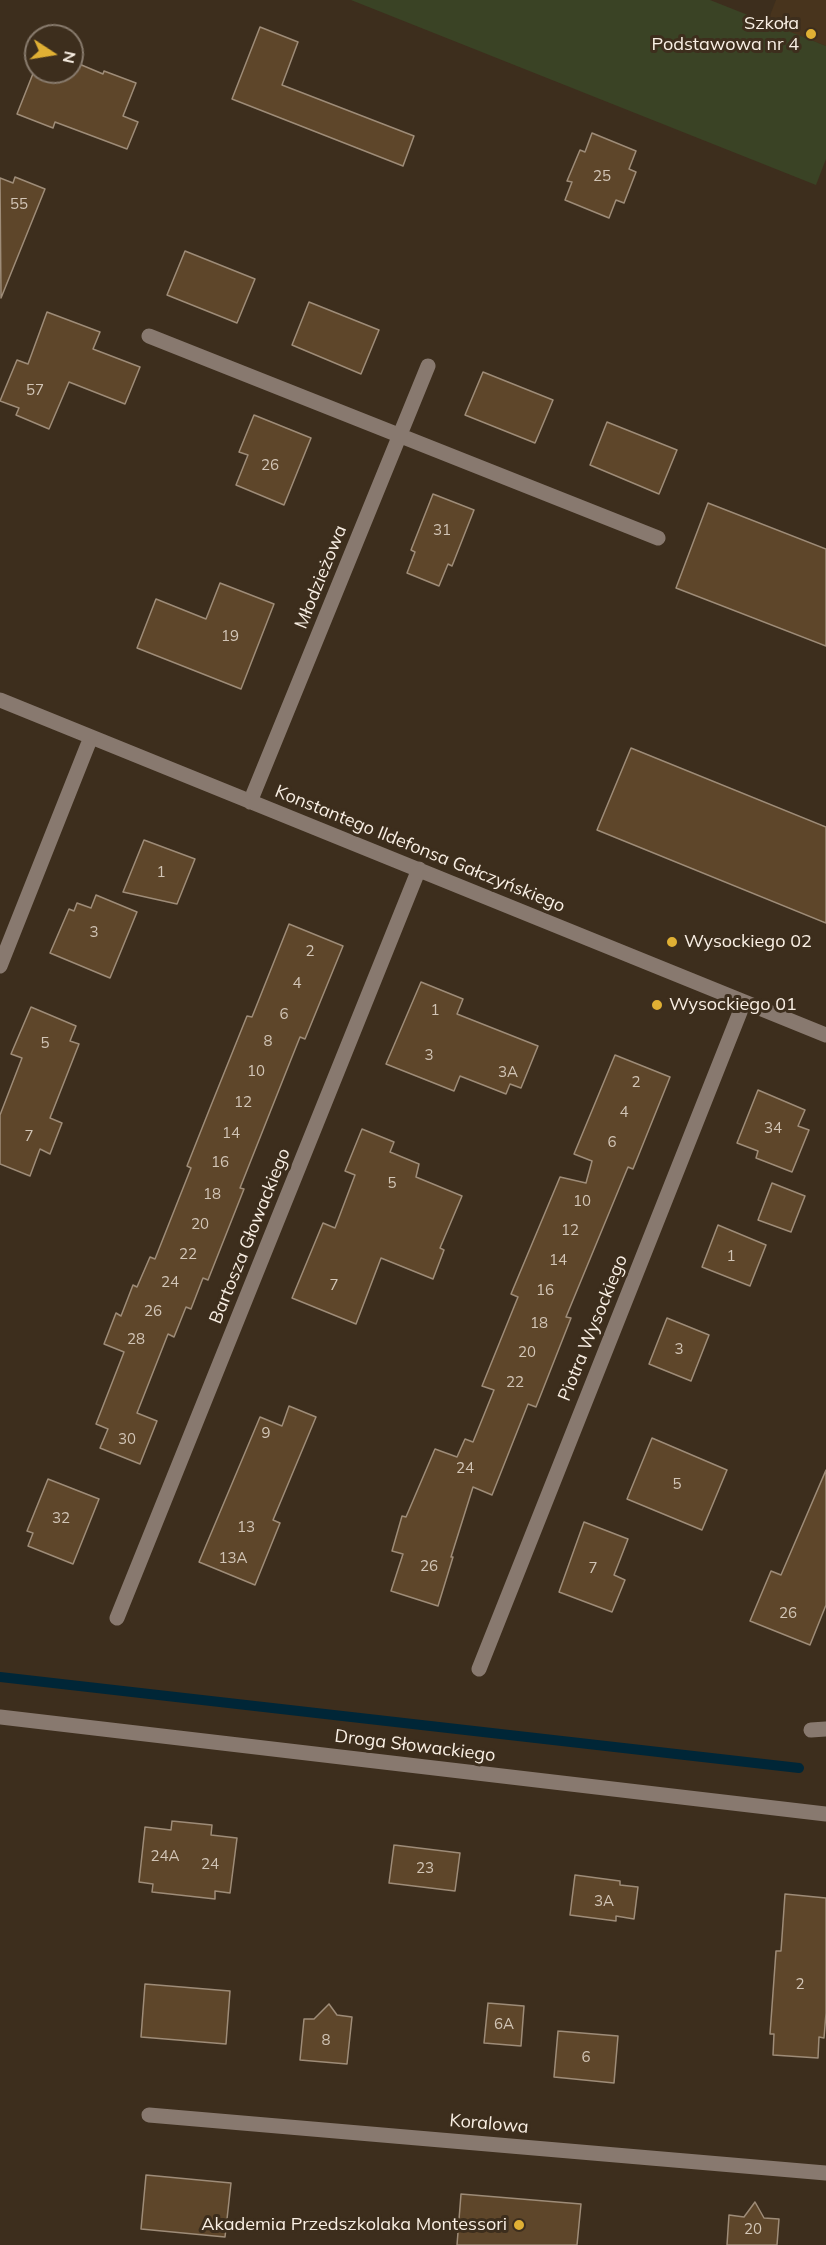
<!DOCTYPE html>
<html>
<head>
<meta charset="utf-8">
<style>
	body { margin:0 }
	#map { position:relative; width:826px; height:2245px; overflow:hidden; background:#3d2e1d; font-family:Mulish,sans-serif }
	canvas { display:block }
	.north { position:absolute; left:24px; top:24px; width:60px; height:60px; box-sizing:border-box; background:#3d2e1d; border:2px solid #887b6d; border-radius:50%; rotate:102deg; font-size:16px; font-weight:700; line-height:24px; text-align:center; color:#f9efe4 }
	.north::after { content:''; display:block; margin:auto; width:21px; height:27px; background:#e0b034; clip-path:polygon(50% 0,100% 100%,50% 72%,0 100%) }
</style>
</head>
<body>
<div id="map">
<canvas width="826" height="2245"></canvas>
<div class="north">N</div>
</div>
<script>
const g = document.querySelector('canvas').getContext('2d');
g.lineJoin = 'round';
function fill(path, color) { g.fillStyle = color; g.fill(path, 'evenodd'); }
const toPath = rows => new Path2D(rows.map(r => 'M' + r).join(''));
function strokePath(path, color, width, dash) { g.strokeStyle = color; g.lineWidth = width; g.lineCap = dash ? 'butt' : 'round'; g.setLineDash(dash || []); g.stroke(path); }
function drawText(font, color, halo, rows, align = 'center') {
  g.font = font + ' Mulish,sans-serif'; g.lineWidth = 6; g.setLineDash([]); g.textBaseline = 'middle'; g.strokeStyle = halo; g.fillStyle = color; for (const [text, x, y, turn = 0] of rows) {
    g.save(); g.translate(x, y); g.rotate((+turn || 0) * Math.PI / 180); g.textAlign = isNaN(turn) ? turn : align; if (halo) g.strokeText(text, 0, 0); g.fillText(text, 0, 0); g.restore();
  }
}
const built = toPath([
	[776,0,826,0,826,46,767,23]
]);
const green = toPath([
	[351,0,710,0,826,46,826,159,816,185]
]);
const stream = toPath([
	[0,1677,799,1768]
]);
const building = toPath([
	[260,27,298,42,282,85,414,136,403,166,232,99,260,27],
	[72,61,103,74,104,71,136,83,123,116,138,122,127,149,55,122,53,128,17,114,36,66,36,72,72,72,72,61],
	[592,133,636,151,629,169,636,172,624,203,616,200,609,218,565,200,572,182,567,181,580,150,585,152,592,133],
	[15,177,45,189,1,298,0,178,13,183,15,177],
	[185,251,255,279,237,323,167,295,185,251],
	[309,302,379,330,361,374,292,345,309,302],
	[47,312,100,332,93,349,140,367,125,404,69,382,49,429,16,415,19,408,0,401,17,360,28,364,47,312],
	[483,372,553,400,535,443,465,415,483,372],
	[254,415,311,438,284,505,236,485,248,455,239,452,254,415],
	[607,422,677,450,659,494,590,465,607,422],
	[433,494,474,510,452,566,448,564,439,586,407,573,415,552,411,550,433,494],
	[708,503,826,549,826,646,676,588,708,503],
	[220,583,274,604,241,689,137,648,156,599,206,619,220,583],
	[631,748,826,827,826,923,597,830,631,748],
	[144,840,195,859,177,904,123,892,144,840],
	[96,895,137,912,110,978,50,953,69,909,74,911,77,903,91,908,96,895],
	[289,924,343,946,305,1039,300,1037,288,1067,240,1188,244,1189,208,1280,203,1278,191,1309,186,1307,174,1337,168,1334,137,1413,157,1421,140,1464,100,1448,108,1429,96,1424,124,1352,104,1344,116,1313,121,1316,133,1285,137,1287,150,1257,155,1259,191,1168,187,1166,210,1108,247,1016,252,1017,289,924],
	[421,982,463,999,457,1014,538,1046,521,1088,510,1084,506,1094,460,1076,454,1091,386,1064,421,982],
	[31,1007,76,1026,70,1041,79,1044,50,1118,62,1123,50,1154,40,1149,30,1176,0,1164,0,1115,22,1058,11,1054,31,1007],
	[615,1055,670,1077,633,1169,628,1167,566,1317,571,1318,536,1407,528,1404,492,1495,473,1487,451,1557,453,1557,438,1606,391,1591,403,1554,392,1551,402,1516,406,1517,435,1449,457,1457,465,1439,473,1442,494,1390,482,1386,518,1297,511,1294,560,1177,586,1183,592,1161,574,1154,615,1055],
	[758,1090,805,1110,798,1126,809,1130,792,1172,756,1158,758,1151,737,1143,758,1090],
	[362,1129,394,1142,390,1152,419,1164,416,1177,462,1196,440,1248,444,1250,433,1279,381,1258,356,1324,292,1298,323,1223,335,1228,355,1175,345,1171,362,1129],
	[772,1183,805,1196,791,1232,758,1220,772,1183],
	[718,1225,766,1245,750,1286,702,1267,718,1225],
	[667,1318,709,1335,691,1381,649,1364,667,1318],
	[289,1406,316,1417,273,1520,280,1523,255,1585,199,1562,260,1417,282,1426,289,1406],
	[652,1438,727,1470,702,1530,627,1499,652,1438],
	[826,1470,826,1605,810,1645,750,1621,771,1571,781,1575,826,1470],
	[48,1479,99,1499,73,1564,28,1546,33,1533,27,1531,48,1479],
	[584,1522,628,1539,614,1575,625,1580,612,1612,559,1592,584,1522],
	[172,1821,212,1825,211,1835,237,1838,230,1893,215,1891,215,1899,152,1892,153,1884,139,1882,145,1827,171,1830,172,1821],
	[394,1845,460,1853,455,1891,389,1883,394,1845],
	[575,1875,620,1881,620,1885,638,1887,634,1919,616,1916,616,1921,570,1915,575,1875],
	[785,1894,826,1898,826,2013,824,2038,819,2037,818,2058,773,2055,774,2034,770,2034,776,1951,781,1951,785,1894],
	[145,1984,230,1991,226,2044,141,2037,145,1984],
	[488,2003,524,2006,521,2046,484,2043,488,2003],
	[329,2004,337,2015,352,2017,347,2064,300,2060,304,2019,314,2019,329,2004],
	[558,2031,618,2036,614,2083,554,2077,558,2031],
	[146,2175,231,2183,225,2237,141,2229,146,2175],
	[461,2194,581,2204,577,2245,457,2245,461,2194],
	[755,2202,764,2218,779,2219,777,2245,727,2245,729,2215,744,2217,755,2202]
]);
const minor = toPath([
	[149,336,658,538],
	[0,700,826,1035],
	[250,802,428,366],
	[0,966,91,737],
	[117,1618,419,869],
	[479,1669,744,1002],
	[0,1717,826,1814],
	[811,1730,826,1729],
	[149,2115,826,2173]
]);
const markers = [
	[811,34,6,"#e0b034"],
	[672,942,6,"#e0b034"],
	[657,1005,6,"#e0b034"],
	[519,2225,6,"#e0b034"]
];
const numberNames = [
	["25",602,176],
	["55",19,204],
	["57",35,390],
	["26",270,465],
	["31",442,530],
	["19",230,636],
	["1",161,872],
	["3",94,932],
	["2",310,951],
	["4",297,983],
	["1",435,1010],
	["6",284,1014],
	["8",268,1041],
	["5",45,1043],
	["3",429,1055],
	["10",256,1071],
	["3A",508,1072],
	["2",636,1082],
	["12",243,1102],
	["4",624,1112],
	["34",773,1128],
	["14",231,1133],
	["7",29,1136],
	["6",612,1142],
	["16",220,1162],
	["5",392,1183],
	["18",212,1194],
	["10",582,1201],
	["20",200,1224],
	["12",570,1230],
	["22",188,1254],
	["1",731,1256],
	["14",558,1260],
	["24",170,1282],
	["7",334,1285],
	["16",545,1290],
	["26",153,1311],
	["18",539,1323],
	["28",136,1339],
	["3",679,1349],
	["20",527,1352],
	["22",515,1382],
	["9",266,1433],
	["30",127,1439],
	["24",465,1468],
	["5",677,1484],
	["32",61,1518],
	["13",246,1527],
	["13A",233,1558],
	["26",429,1566],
	["7",593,1568],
	["26",788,1613],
	["24A",165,1856],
	["24",210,1864],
	["23",425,1868],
	["3A",604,1901],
	["2",800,1984],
	["6A",504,2024],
	["8",326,2040],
	["6",586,2057],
	["20",753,2229]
];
const poiNames = [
	["Szkoła",799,24],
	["Podstawowa nr 4",799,45],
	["Wysockiego 02",684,942,"left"],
	["Wysockiego 01",669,1005,"left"],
	["Akademia Przedszkolaka Montessori",507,2225]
];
const streetNames = [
	["Młodzieżowa",321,577,-68],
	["Konstantego Ildefonsa Gałczyńskiego",420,849,22],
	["Bartosza Głowackiego",250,1236,-68],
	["Piotra Wysockiego",593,1328,-68],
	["Droga Słowackiego",415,1746,7],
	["Koralowa",489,2124,5]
];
fill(built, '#48341d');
fill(green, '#3a4325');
strokePath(stream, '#002637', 10);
fill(building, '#5e462a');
strokePath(building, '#9e8c78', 1.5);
strokePath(minor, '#88796f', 15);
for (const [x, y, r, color] of markers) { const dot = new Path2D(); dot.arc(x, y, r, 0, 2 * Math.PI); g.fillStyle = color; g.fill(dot); strokePath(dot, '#3d2e1d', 2); }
drawText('15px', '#d2c5b6', null, numberNames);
drawText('18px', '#f9efe4', '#3d2e1d', poiNames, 'right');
drawText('18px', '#f9efe4', '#3d2e1d', streetNames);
</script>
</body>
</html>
